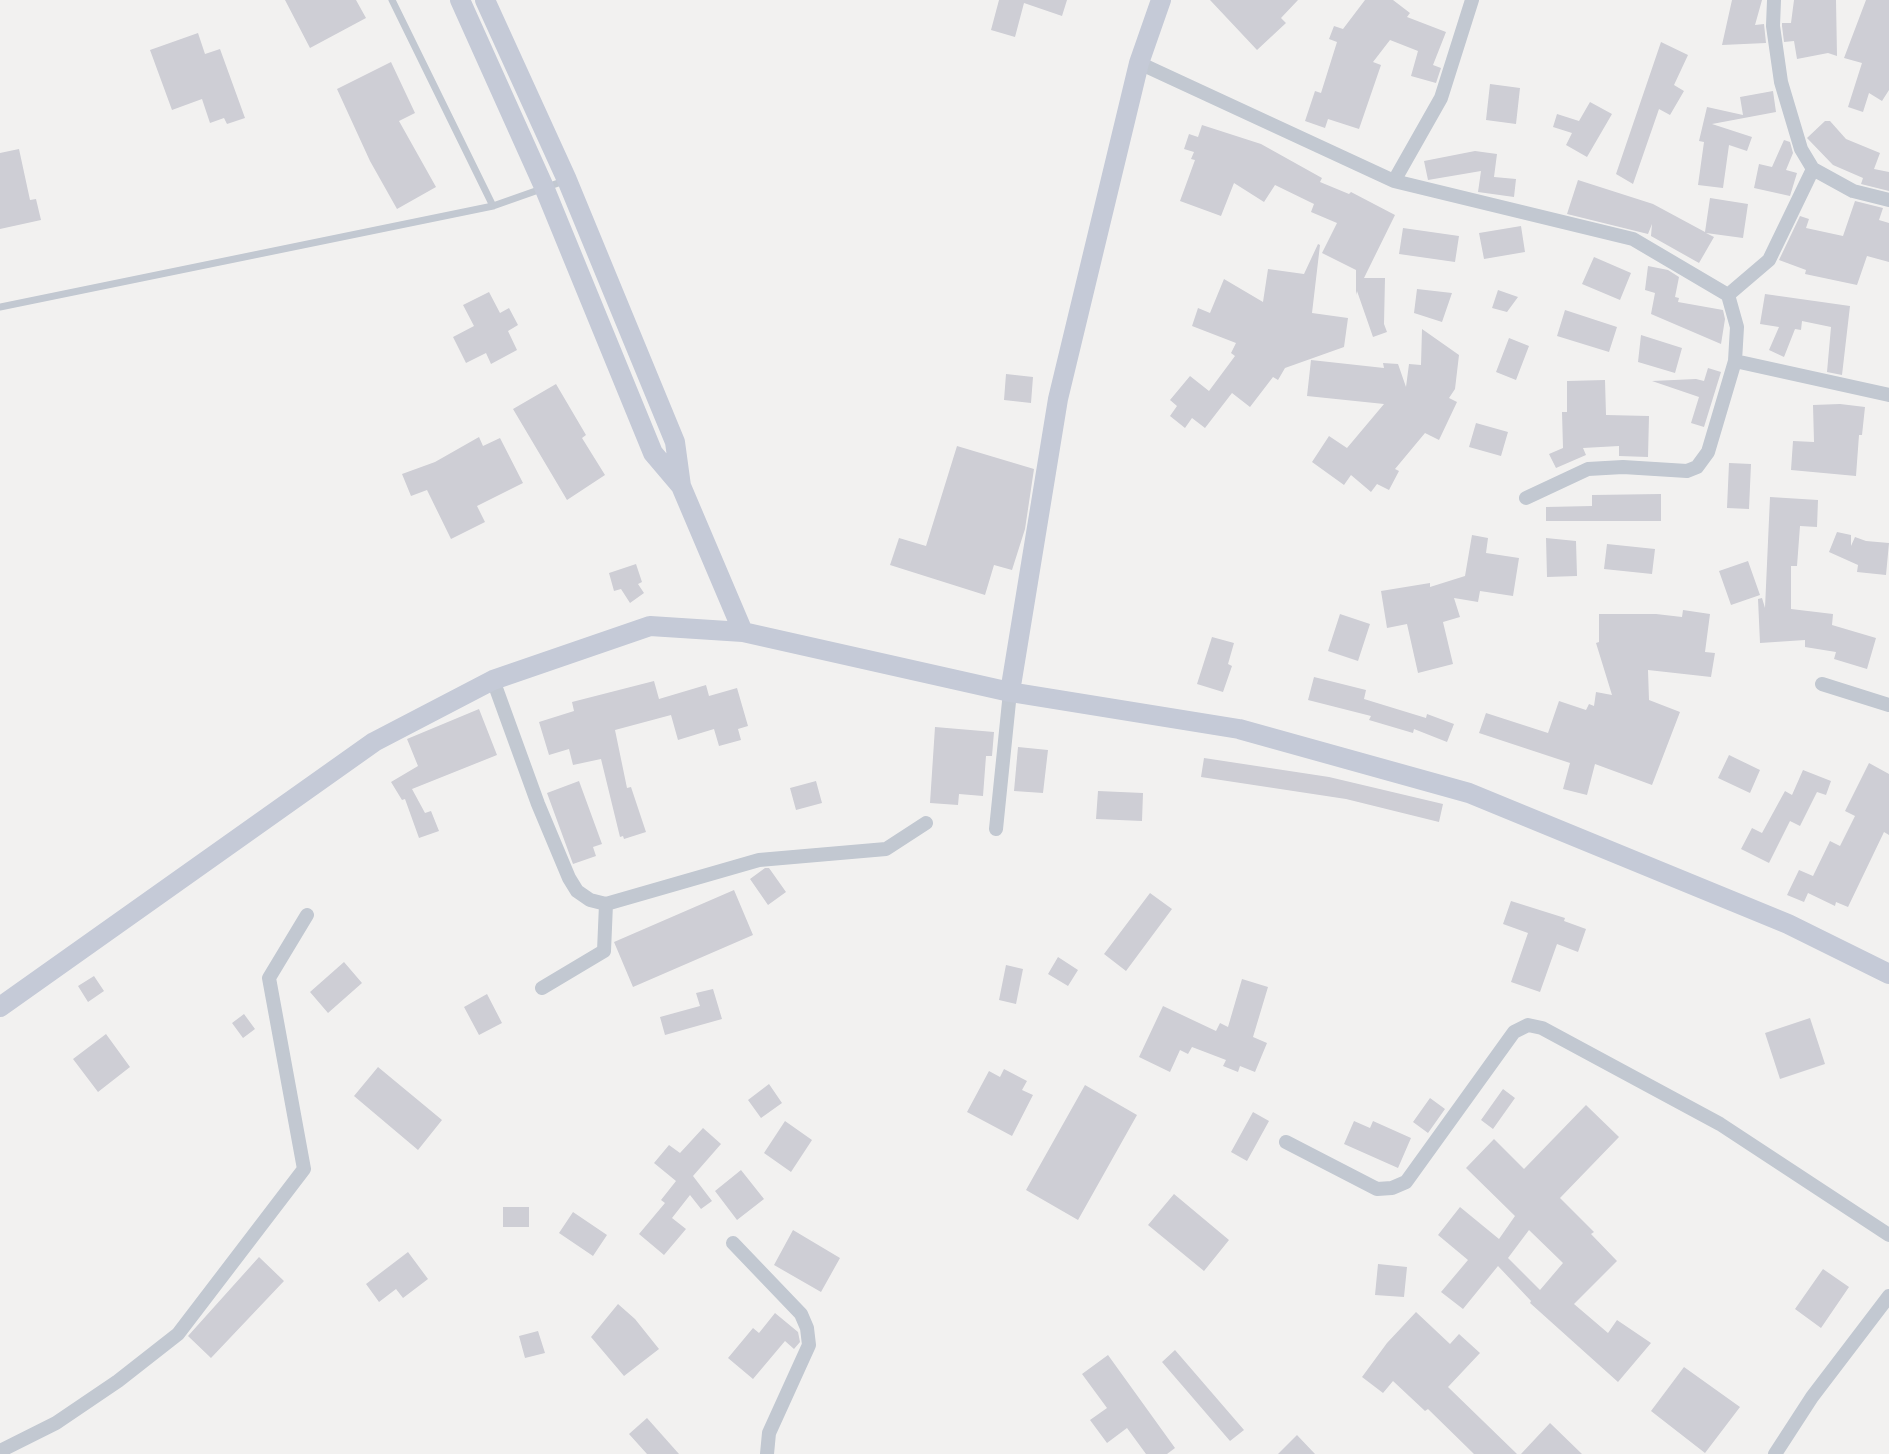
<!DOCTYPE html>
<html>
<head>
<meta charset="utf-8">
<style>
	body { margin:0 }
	canvas { display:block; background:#f2f1f0 }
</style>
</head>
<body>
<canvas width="1889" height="1454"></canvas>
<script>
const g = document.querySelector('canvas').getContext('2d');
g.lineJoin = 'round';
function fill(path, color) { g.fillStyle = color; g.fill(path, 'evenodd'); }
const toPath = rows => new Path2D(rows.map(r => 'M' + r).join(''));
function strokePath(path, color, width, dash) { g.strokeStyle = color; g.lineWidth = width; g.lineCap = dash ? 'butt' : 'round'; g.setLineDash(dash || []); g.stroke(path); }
const building = toPath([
	[285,0,356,0,366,18,310,48],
	[999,0,1067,0,1062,16,1024,3,1015,37,991,30],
	[1210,0,1298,0,1281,18,1286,23,1257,50],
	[1365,0,1393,0,1410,13,1407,17,1446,32,1433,65,1441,68,1436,83,1411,76,1418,51,1390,40,1373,62,1381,65,1359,129,1328,119,1325,128,1305,121,1315,91,1321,93,1337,42,1329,39,1334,26,1343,29],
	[1732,0,1762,0,1755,25,1764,24,1766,43,1722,45],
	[1794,0,1836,0,1837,56,1828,53,1797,59,1794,41,1784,42,1782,26,1782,23,1791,23],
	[1866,0,1889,0,1889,90,1882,101,1869,93,1863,112,1848,107,1862,63,1844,58],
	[198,33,205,54,220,49,245,118,227,124,224,118,210,123,202,99,172,110,150,50],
	[1661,42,1688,55,1674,85,1684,91,1670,115,1659,109,1633,184,1616,174],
	[391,62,415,113,399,121,436,187,397,209,370,161,337,89],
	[1490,84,1520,88,1516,124,1486,120],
	[1773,91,1776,112,1712,124,1752,137,1747,151,1729,145,1723,188,1698,185,1704,142,1699,141,1707,107,1743,115,1740,97],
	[1590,102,1612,114,1587,157,1566,145,1572,133,1553,127,1557,114,1579,121],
	[1825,121,1830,121,1846,139,1880,153,1874,169,1889,172,1889,191,1861,184,1863,178,1833,165,1807,138],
	[1202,125,1261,144,1322,178,1320,182,1349,194,1351,192,1395,215,1364,278,1385,278,1384,324,1387,332,1373,337,1357,291,1356,295,1356,270,1322,253,1337,223,1311,212,1314,204,1275,185,1264,202,1234,183,1221,216,1180,201,1195,160,1191,159,1194,152,1184,149,1189,134,1198,137],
	[1784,140,1790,142,1793,153,1786,170,1797,173,1790,196,1754,188,1759,164,1772,167],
	[19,149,30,200,36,199,41,220,0,229,0,153],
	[1475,151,1497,154,1494,177,1516,179,1514,197,1478,192,1481,171,1428,180,1424,161],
	[1578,180,1653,204,1705,232,1710,198,1748,204,1743,238,1706,233,1714,237,1699,263,1651,236,1652,224,1648,234,1567,214],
	[1855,201,1883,208,1879,220,1889,223,1889,262,1867,256,1857,285,1805,274,1806,270,1779,260,1800,216,1809,219,1806,228,1843,236],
	[1521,226,1525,252,1484,259,1479,233],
	[1403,228,1459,236,1455,262,1399,254],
	[1318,244,1320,245,1312,313,1348,318,1344,347,1285,368,1278,380,1273,377,1250,407,1232,393,1205,428,1192,418,1185,428,1170,416,1177,406,1170,400,1190,376,1209,391,1235,356,1231,353,1236,343,1192,326,1198,308,1210,313,1224,279,1263,302,1268,269,1304,274],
	[1594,257,1631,273,1620,300,1582,284],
	[1648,266,1668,270,1679,277,1675,297,1679,298,1678,302,1723,310,1725,319,1721,344,1651,314,1655,293,1645,290],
	[1417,289,1452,293,1442,322,1414,313],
	[1498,290,1518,297,1507,312,1492,308],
	[489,292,500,313,509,308,518,325,508,331,517,350,491,364,486,353,466,363,453,337,474,326,463,305],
	[1765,294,1850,306,1842,375,1827,372,1831,327,1802,321,1801,330,1795,329,1784,357,1769,350,1779,327,1760,324],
	[1565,310,1617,327,1609,352,1557,336],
	[1422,329,1459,355,1455,389,1449,398,1457,402,1439,440,1425,433,1395,469,1399,471,1389,490,1377,484,1371,492,1351,475,1344,485,1312,462,1329,436,1347,448,1384,404,1307,396,1311,360,1384,368,1383,363,1398,364,1406,387,1409,364,1421,365],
	[1641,335,1682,348,1675,373,1638,362],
	[1509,338,1529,346,1516,380,1496,372],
	[1708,368,1721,372,1704,427,1691,423,1699,397,1652,381,1696,379,1704,381],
	[1006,374,1033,377,1031,403,1004,400],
	[1605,380,1606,415,1649,416,1648,457,1619,456,1619,446,1583,448,1586,455,1556,468,1549,454,1563,448,1562,412,1567,412,1567,381],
	[556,384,586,435,582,438,605,475,567,500,513,409],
	[1840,404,1865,407,1862,435,1859,435,1856,476,1791,470,1793,441,1814,442,1813,405],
	[1476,423,1508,432,1501,456,1469,447],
	[479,437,483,446,500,438,523,483,477,506,485,522,451,539,427,490,411,496,402,474,435,462],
	[957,446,1034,469,1025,529,1012,570,994,565,985,595,890,565,899,538,926,546],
	[1729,463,1751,464,1749,509,1727,508],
	[1661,494,1661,521,1546,521,1546,507,1592,506,1592,495],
	[1770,497,1818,500,1817,527,1800,526,1797,566,1791,566,1791,609,1833,614,1832,625,1876,638,1867,669,1834,659,1836,652,1805,647,1805,640,1760,643,1758,599,1762,598,1765,608],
	[1837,532,1851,535,1851,546,1855,537,1866,541,1889,543,1886,575,1857,572,1858,565,1829,552],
	[1472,535,1488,538,1486,553,1519,558,1513,596,1480,591,1478,602,1454,598,1460,617,1443,622,1453,664,1418,673,1407,624,1387,628,1381,591,1430,583,1430,587,1465,576],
	[1546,538,1576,541,1577,576,1547,577],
	[1607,544,1655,549,1652,574,1604,569],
	[1748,561,1760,595,1731,605,1719,571],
	[636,564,642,582,638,584,644,593,630,603,621,589,614,591,609,573],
	[1683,610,1710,614,1705,652,1715,653,1711,677,1648,670,1649,700,1680,712,1652,785,1595,764,1587,795,1563,789,1570,763,1479,733,1486,713,1548,733,1559,701,1586,710,1589,704,1594,706,1596,692,1612,695,1596,643,1599,642,1599,614,1656,614,1682,617],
	[1340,614,1370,624,1358,661,1328,651],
	[1212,637,1234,643,1228,664,1232,666,1223,692,1197,684],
	[1314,677,1366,690,1364,699,1426,718,1427,714,1454,724,1447,742,1414,729,1413,733,1369,720,1371,716,1308,700],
	[654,681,659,699,706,685,709,696,737,688,748,726,738,729,741,740,719,746,714,729,678,740,671,715,615,730,627,788,631,787,646,832,624,839,623,836,620,837,601,759,573,765,569,749,549,755,539,722,574,711,572,702],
	[479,709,497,755,412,789,425,813,431,811,439,831,419,838,405,799,402,800,391,782,418,766,407,739],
	[935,727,994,732,992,756,986,756,983,796,959,794,958,805,930,803],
	[1018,747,1048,750,1043,793,1014,791],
	[1729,755,1760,770,1750,793,1718,778],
	[1204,758,1329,777,1443,804,1439,822,1346,799,1201,777],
	[1869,763,1889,774,1889,835,1884,832,1848,907,1836,902,1835,906,1808,893,1804,902,1787,895,1799,870,1813,876,1830,841,1840,846,1855,816,1845,811],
	[1803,770,1831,781,1826,795,1817,792,1800,826,1790,821,1769,863,1741,849,1752,828,1762,833,1785,791,1792,795],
	[579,781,602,844,593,847,596,856,573,864,547,793],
	[816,781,822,803,796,810,790,788],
	[1098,791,1143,793,1142,821,1096,819],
	[765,868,769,868,786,892,768,905,750,879],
	[734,890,753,935,633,987,614,942],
	[1150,893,1172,909,1126,971,1104,954],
	[1511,901,1565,918,1564,921,1586,929,1578,952,1557,944,1540,992,1511,982,1528,933,1503,924],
	[1058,957,1078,970,1068,986,1048,974],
	[344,962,362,983,328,1013,310,992],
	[1006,965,1023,969,1016,1004,999,1000],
	[94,976,104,991,88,1002,78,986],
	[1242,979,1268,987,1253,1037,1267,1043,1255,1072,1240,1066,1238,1072,1223,1066,1226,1060,1192,1047,1188,1054,1180,1050,1170,1072,1139,1057,1163,1006,1216,1031,1220,1023,1228,1027],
	[713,989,722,1019,665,1035,660,1017,700,1006,696,993],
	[487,994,502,1023,479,1035,464,1007],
	[244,1014,255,1029,243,1038,232,1023],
	[1810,1018,1825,1064,1780,1079,1765,1033],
	[106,1034,130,1067,98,1092,73,1059],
	[378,1067,442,1120,418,1150,354,1096],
	[1004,1069,1027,1081,1022,1090,1033,1095,1012,1136,967,1112,989,1071,1000,1077],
	[769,1084,782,1103,761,1118,748,1100],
	[1085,1085,1137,1115,1078,1220,1026,1190],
	[1503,1089,1515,1098,1493,1129,1481,1120],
	[1430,1098,1445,1109,1428,1133,1413,1122],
	[1586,1105,1619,1137,1560,1198,1594,1232,1591,1234,1617,1261,1574,1304,1608,1333,1617,1320,1651,1343,1618,1382,1530,1303,1531,1301,1498,1266,1463,1309,1441,1292,1468,1260,1438,1235,1460,1207,1499,1239,1515,1216,1466,1168,1494,1139,1524,1169],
	[1529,1230,1563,1263,1540,1290,1508,1258],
	[1253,1112,1269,1121,1247,1161,1231,1152],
	[785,1121,812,1140,791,1172,764,1153],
	[1354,1121,1370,1128,1373,1121,1411,1138,1398,1168,1344,1144],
	[703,1128,721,1144,693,1176,712,1201,701,1209,690,1195,672,1218,686,1229,664,1255,639,1234,665,1203,661,1200,676,1181,654,1163,669,1145,680,1153],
	[741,1170,764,1199,737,1220,715,1191],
	[1174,1194,1229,1240,1204,1271,1148,1225],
	[503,1207,529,1207,529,1227,503,1227],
	[573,1212,607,1235,593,1256,559,1233],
	[793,1230,840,1258,821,1292,774,1265],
	[408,1252,428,1279,403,1298,396,1289,379,1302,366,1284],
	[259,1257,284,1281,211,1358,188,1336],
	[1378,1264,1407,1267,1404,1297,1375,1295],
	[1823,1269,1849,1287,1821,1328,1795,1309],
	[618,1304,635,1319,659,1349,624,1376,591,1337],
	[1416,1312,1450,1344,1459,1334,1480,1353,1448,1387,1517,1454,1474,1454,1428,1409,1425,1411,1393,1381,1383,1393,1362,1377,1387,1343],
	[775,1313,798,1332,800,1342,794,1349,785,1341,753,1379,728,1358,753,1328,759,1333],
	[538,1331,545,1353,525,1358,519,1336],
	[1175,1350,1244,1430,1230,1441,1162,1362],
	[1108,1355,1175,1448,1167,1454,1146,1454,1127,1428,1107,1443,1090,1420,1107,1408,1082,1374],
	[1684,1367,1740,1407,1705,1453,1651,1411],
	[647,1418,679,1454,647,1454,629,1434],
	[1550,1423,1582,1454,1521,1454],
	[1297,1435,1315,1454,1278,1454]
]);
const lane = toPath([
	[392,0,493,206,564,181],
	[0,307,493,206]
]);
const street = toPath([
	[1774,0,1773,26,1781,82,1801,149,1813,169,1853,191,1889,200],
	[1139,63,1394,181,1633,239,1728,295],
	[1813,169,1769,260,1728,295,1737,327,1735,361,1889,395],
	[1394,181,1441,98,1472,0],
	[1526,498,1588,469,1623,467,1687,471,1697,467,1708,452,1735,361],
	[493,680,538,804,569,878,577,891,590,900,606,904,759,860,886,849,926,823],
	[1822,684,1889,705],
	[996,829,1010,692],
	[542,988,604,951,606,904],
	[1286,1142,1377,1189,1392,1188,1406,1182,1514,1032,1528,1025,1542,1028,1720,1124,1889,1235],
	[733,1243,801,1314,807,1328,809,1345,769,1433,767,1454],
	[0,1451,56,1423,118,1381,178,1334,304,1169,269,978,307,915],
	[1775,1454,1812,1397,1889,1296]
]);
const secondary = toPath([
	[460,0,544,187,653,453,681,486],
	[485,0,567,180,675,442,681,486,743,632],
	[1010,692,1058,399,1139,63,1161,0],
	[0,1007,374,742,493,680,650,626,743,632,1010,692,1239,729,1469,793,1788,924,1889,974]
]);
fill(building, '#ceced5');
strokePath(lane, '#c2c8d1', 7);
strokePath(street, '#c2c8d1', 14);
strokePath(secondary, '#c5cad7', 20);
</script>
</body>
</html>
